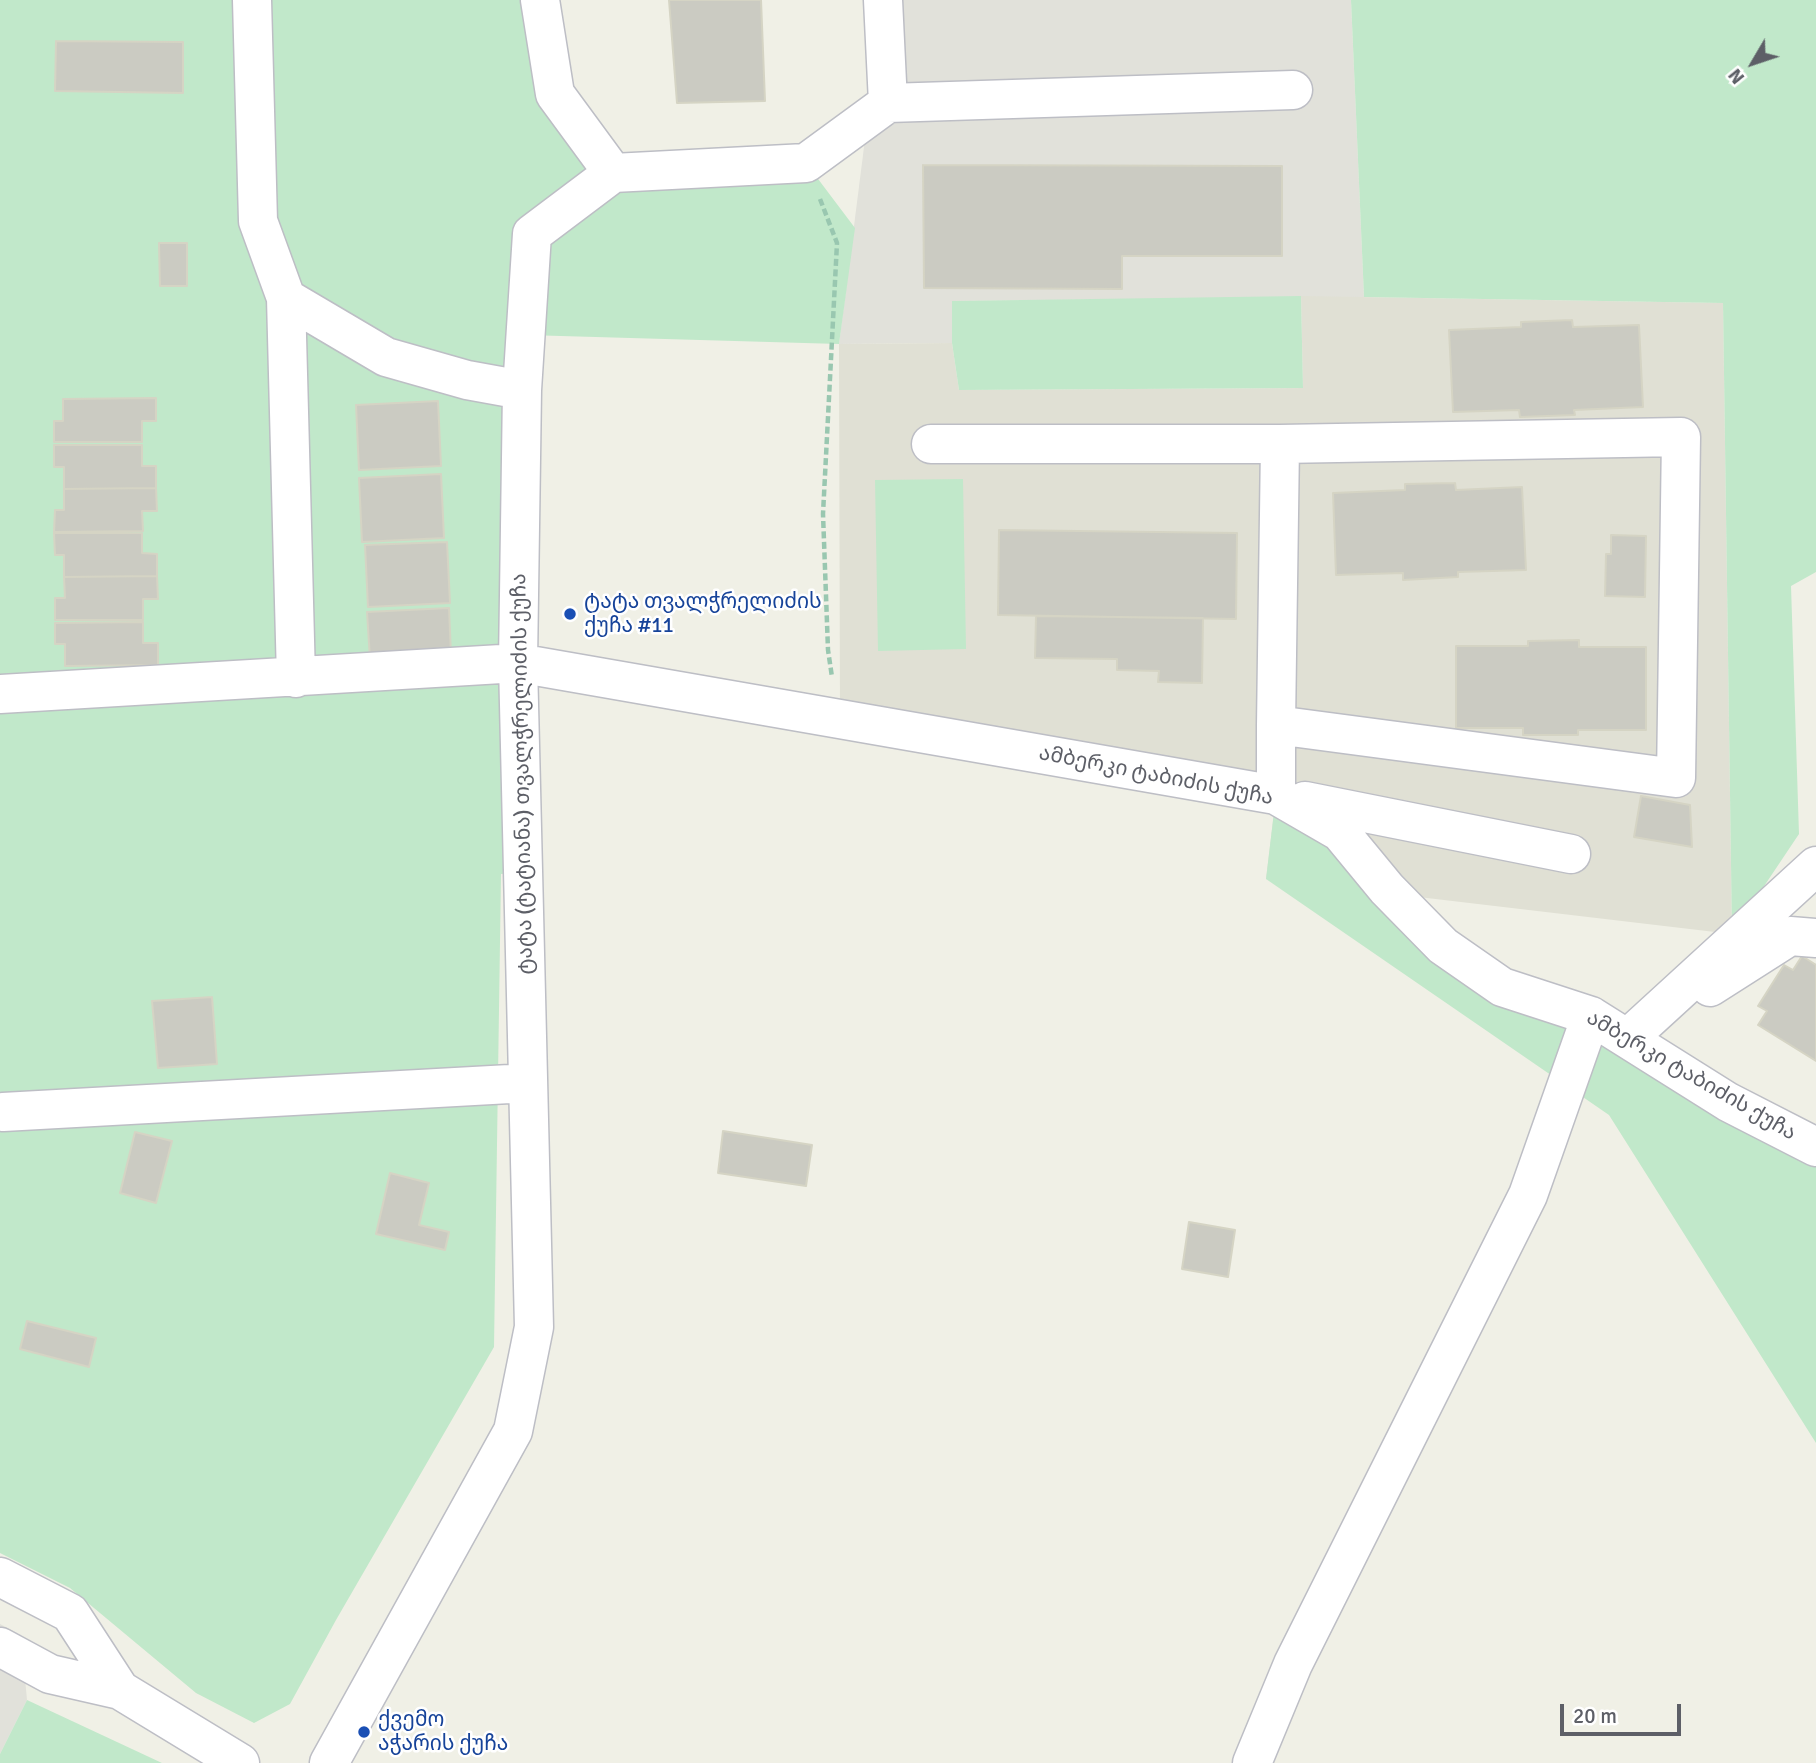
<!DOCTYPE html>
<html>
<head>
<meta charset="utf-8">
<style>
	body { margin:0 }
	#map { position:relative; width:1816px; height:1763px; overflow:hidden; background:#f0f0e6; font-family:Signika,sans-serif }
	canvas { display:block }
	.north { position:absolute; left:1718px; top:28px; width:70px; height:70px; -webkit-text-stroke:5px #fff; paint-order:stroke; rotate:231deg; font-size:19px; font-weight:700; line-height:28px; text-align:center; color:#5d5f67 }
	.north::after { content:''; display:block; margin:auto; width:24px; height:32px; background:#5d5f67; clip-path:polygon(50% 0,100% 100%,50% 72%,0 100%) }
	.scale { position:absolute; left:1560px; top:1704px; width:121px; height:32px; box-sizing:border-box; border:4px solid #5d5f67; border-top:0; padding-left:9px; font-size:21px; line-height:24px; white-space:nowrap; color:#5d5f67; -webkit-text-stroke:5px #fff; paint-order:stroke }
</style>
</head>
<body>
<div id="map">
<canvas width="1816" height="1763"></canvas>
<div class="north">N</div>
<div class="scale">20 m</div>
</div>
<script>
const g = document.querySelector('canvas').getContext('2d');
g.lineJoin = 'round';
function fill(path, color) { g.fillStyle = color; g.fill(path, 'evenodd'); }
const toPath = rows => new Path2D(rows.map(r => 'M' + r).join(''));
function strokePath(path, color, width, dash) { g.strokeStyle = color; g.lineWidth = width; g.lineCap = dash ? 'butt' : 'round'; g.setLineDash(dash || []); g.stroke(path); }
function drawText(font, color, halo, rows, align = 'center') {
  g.font = font + ' Signika,"Noto Sans Georgian",sans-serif'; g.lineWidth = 5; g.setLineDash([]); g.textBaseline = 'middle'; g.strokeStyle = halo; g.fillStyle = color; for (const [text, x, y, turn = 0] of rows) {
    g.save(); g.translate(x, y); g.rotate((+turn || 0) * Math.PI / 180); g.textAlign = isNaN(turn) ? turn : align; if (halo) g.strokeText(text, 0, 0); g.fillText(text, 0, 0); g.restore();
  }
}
const industrial = toPath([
	[867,0,1351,0,1364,297,952,301,952,343,839,344,871,92],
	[0,1624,21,1635,27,1700,0,1754]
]);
const education = toPath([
	[1301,296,1723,303,1732,934,1266,879,1276,796,840,719,839,344,952,343,959,390,1303,388]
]);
const green = toPath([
	[0,0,540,0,555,94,613,173,806,163,855,228,839,344,526,335,523,873,501,874,494,1347,336,1620,290,1704,254,1723,196,1693,70,1588,0,1553],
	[1351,0,1816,0,1816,572,1791,586,1799,834,1732,934,1723,303,1364,297],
	[1301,296,1303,388,959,390,952,343,952,301],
	[963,479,966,649,878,651,875,480],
	[1276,795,1443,946,1816,1158,1816,1443,1609,1115,1266,879],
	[27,1700,162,1763,0,1763,0,1754]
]);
const building = toPath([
	[669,0,761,0,765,101,677,103,669,0],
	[56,41,183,42,183,93,55,91,56,41],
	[923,165,1282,166,1282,256,1122,256,1122,289,924,288,923,165],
	[159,243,187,243,187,286,160,286,159,243],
	[1572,320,1573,327,1639,325,1643,407,1574,410,1575,415,1520,417,1519,410,1453,412,1449,330,1521,327,1521,322,1572,320],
	[156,398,156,421,142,421,142,442,54,442,54,421,63,421,63,399,156,398],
	[438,401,441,466,359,470,356,405,438,401],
	[54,445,142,445,142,466,156,466,156,488,64,489,64,467,54,467,54,445],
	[441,474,444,538,362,542,359,478,441,474],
	[1455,483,1456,490,1522,487,1526,570,1458,572,1458,577,1403,580,1403,573,1336,575,1333,493,1405,490,1405,484,1455,483],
	[156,488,157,511,142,511,143,531,54,532,55,510,64,510,64,489,156,488],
	[999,530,1237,533,1236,619,998,615,999,530],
	[54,533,142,533,142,553,157,554,157,576,64,577,64,555,55,555,54,533],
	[1611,535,1646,536,1645,597,1605,596,1606,554,1611,554,1611,535],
	[447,542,450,603,368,607,365,545,447,542],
	[157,576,158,599,143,599,143,620,55,620,55,598,65,598,64,577,157,576],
	[449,608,451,655,370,659,367,612,449,608],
	[1036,616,1203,618,1202,683,1158,682,1159,671,1117,670,1117,659,1035,658,1036,616],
	[143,622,143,643,158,643,158,665,65,666,65,644,55,644,55,623,143,622],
	[1579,640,1579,647,1646,647,1646,730,1578,730,1578,735,1523,735,1523,728,1456,728,1456,646,1528,646,1528,641,1579,640],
	[1641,796,1690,805,1692,847,1634,837,1641,796],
	[1802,956,1816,965,1816,1061,1758,1025,1767,1011,1758,1006,1784,965,1793,970,1802,956],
	[212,997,217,1064,158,1068,152,1001,212,997],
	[723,1131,812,1145,806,1186,718,1173,723,1131],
	[135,1132,172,1141,156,1203,120,1193,135,1132],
	[390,1173,429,1183,419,1225,449,1232,445,1250,376,1234,390,1173],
	[1189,1222,1235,1230,1228,1277,1182,1269,1189,1222],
	[27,1321,96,1338,89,1367,20,1349,27,1321]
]);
const path = toPath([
	[820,199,837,243,823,514,828,650,832,677]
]);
const minor = toPath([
	[252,0,258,221,286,298,386,357,467,380,522,390],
	[540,0,555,94,613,173],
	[883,0,888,103],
	[888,103,1293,90],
	[286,298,296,678],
	[931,444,1280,444],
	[0,694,518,663,1276,795,1340,832,1387,889,1443,946,1502,987,1591,1016,1728,1102,1816,1147],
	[1276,795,1276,725,1280,444,1681,437,1676,778,1276,725],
	[1305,801,1571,854],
	[1710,987,1790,936,1816,938],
	[1628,1038,1816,866],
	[3,1112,528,1083],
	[0,1577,70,1613,120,1690,240,1763],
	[0,1647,50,1674,120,1690],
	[329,1763,513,1431,534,1327,518,663,522,390,532,234,613,173,806,163,888,103],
	[1252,1763,1293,1664,1528,1195,1591,1016]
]);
const markers = [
	[570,614,7,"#1a4fb4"],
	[364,1732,7,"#1a4fb4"]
];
const transitNames = [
	["ტატა თვალჭრელიძის",584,602],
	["ქუჩა #11",584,626],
	["ქვემო",378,1720],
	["აჭარის ქუჩა",378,1744]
];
const streetNames = [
	["ტატა (ტატიანა) თვალჭრელიძის ქუჩა",523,774,-91],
	["ამბერკი ტაბიძის ქუჩა",1156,776,11],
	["ამბერკი ტაბიძის ქუჩა",1691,1076,30]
];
fill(industrial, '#e1e1da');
fill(education, '#e0e0d4');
fill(green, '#c1e8ca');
fill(building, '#cbcbc2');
strokePath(building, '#d5d4c4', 2);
strokePath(minor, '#bdbec5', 41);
strokePath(path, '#99c7b0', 4.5, [7, 3.5]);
strokePath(minor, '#fff', 38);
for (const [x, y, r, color] of markers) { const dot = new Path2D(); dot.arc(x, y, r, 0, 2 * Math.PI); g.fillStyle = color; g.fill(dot); strokePath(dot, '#fff', 2.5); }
drawText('21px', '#164399', '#fff', transitNames, 'left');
drawText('21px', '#5d5f67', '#fff', streetNames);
</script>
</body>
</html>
